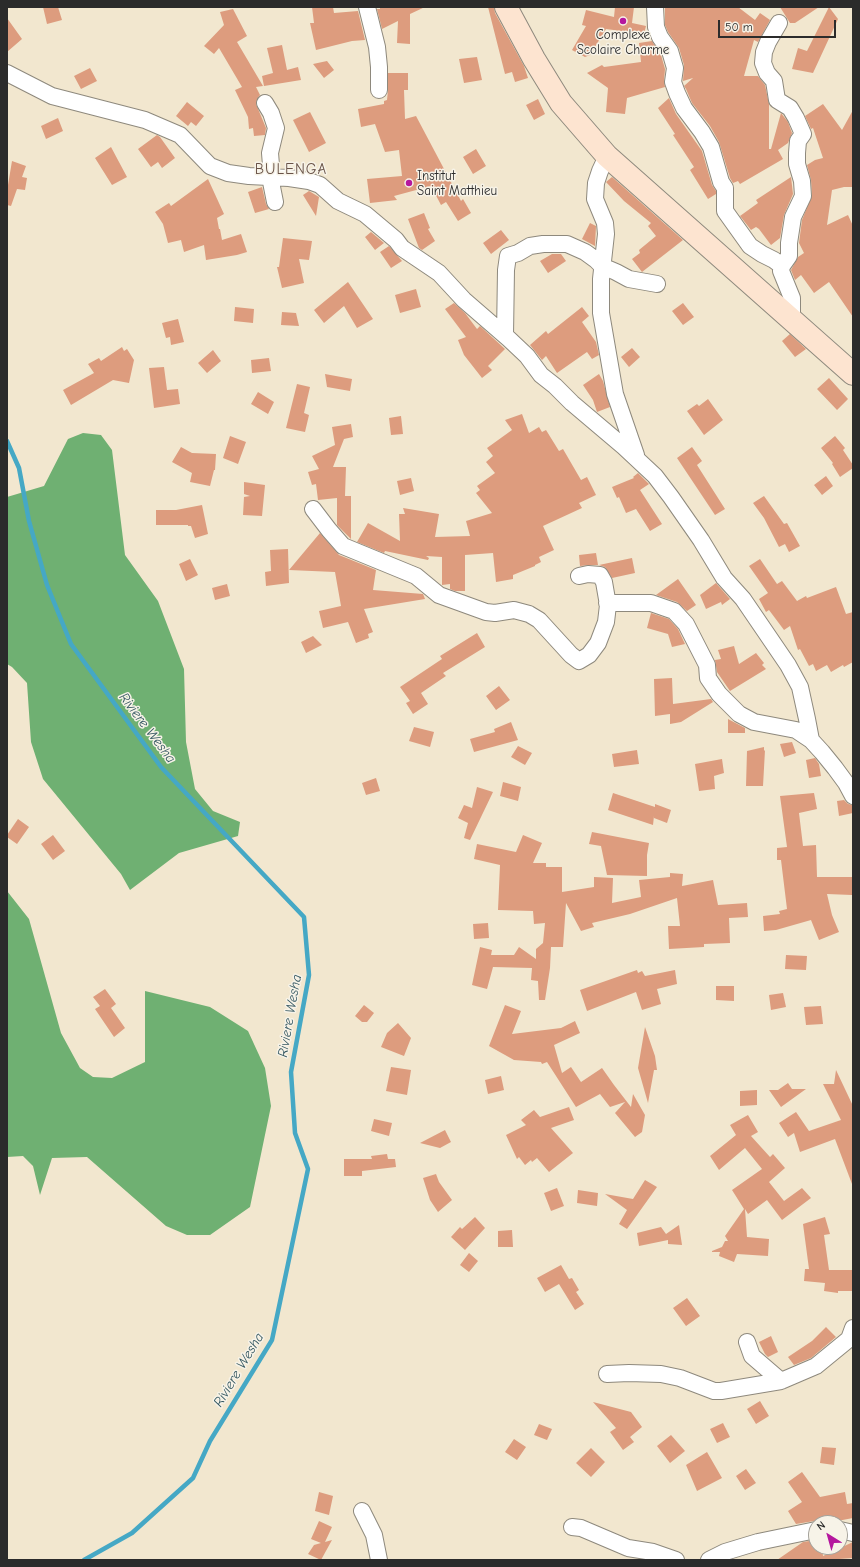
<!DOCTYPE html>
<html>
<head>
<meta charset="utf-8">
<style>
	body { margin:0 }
	#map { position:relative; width:860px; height:1567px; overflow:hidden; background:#f2e7cf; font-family:"Comic Neue",sans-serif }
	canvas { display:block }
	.frame { position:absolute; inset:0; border:8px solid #2b2b2b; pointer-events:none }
	.north { position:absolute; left:808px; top:1515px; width:40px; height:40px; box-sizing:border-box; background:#f7f3e8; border:1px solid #a5a39c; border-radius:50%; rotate:323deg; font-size:11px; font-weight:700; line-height:16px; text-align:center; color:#2b2b2b }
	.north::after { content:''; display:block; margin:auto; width:14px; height:18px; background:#b5179e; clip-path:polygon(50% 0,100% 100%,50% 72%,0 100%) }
	.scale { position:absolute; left:718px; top:20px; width:118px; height:18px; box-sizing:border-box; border:2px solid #2b2b2b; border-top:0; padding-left:5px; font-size:12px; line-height:14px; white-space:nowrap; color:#2b2b2b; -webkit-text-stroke:3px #f7f3e8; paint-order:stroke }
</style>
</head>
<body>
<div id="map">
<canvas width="860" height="1567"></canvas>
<div class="frame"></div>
<div class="north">N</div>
<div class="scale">50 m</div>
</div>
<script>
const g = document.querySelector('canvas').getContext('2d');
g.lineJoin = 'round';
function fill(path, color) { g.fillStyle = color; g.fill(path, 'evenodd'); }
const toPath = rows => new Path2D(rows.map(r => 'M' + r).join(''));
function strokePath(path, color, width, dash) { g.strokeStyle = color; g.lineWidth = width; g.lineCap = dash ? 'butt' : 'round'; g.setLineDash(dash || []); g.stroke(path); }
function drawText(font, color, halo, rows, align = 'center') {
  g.font = font + ' "Comic Neue",sans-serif'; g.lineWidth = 3; g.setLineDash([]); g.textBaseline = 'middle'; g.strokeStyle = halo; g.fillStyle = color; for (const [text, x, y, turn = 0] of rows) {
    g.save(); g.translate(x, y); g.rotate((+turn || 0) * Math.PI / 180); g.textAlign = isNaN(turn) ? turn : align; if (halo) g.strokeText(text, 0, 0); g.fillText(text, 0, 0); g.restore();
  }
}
const forest = toPath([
	[83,433,101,435,112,450,125,555,158,601,184,669,186,742,195,789,213,811,240,822,238,836,179,853,130,890,121,874,43,779,31,742,27,683,12,667,7,664,7,497,44,486,68,439],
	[7,891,29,919,61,1033,80,1068,93,1077,112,1078,145,1062,145,991,210,1007,248,1031,265,1068,271,1106,250,1207,210,1235,187,1235,166,1226,87,1157,52,1158,40,1195,33,1166,23,1156,7,1157]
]);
const stream = toPath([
	[7,441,19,468,29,521,47,585,71,644,161,767,304,917,309,975,291,1072,295,1133,308,1169,272,1340,210,1441,193,1478,132,1533,84,1560]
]);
const building = toPath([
	[43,7,58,7,62,20,47,24],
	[312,7,333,7,334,13,358,11,365,40,352,41,316,50,310,23,314,23],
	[380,7,425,7,410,14,410,44,397,43,398,21,382,29,377,9,380,9],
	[488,7,494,7,495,13,524,66,528,78,515,82,512,72,505,74],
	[615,7,634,7,632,23,646,26,644,34,606,29,590,55,585,57,572,50,586,26,582,25,586,10,614,17],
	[665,7,738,7,755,20,760,13,770,20,758,42,754,40,744,76,758,76,765,85,769,104,769,149,771,149,781,113,788,122,792,133,788,143,778,150,783,159,740,184,738,181,733,183,730,178,719,142,710,126,692,103,686,89,684,86,693,78,683,81,684,65,679,48,668,32,665,25],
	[780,7,819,7,795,23,790,23],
	[829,7,838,19,813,73,792,69,798,48,807,51],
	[233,9,247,36,237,42,263,86,256,87,260,95,257,99,256,104,266,128,265,135,254,136,253,128,249,129,248,117,235,90,242,87,219,48,214,54,204,46,224,25,220,12],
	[7,18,22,39,7,52],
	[652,41,661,55,665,69,664,81,665,87,627,98,625,114,606,112,608,88,587,73,602,65,604,67,641,62,639,43],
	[282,45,287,70,298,67,301,80,264,86,262,76,273,73,267,48],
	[477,57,482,80,464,83,459,59],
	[327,61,334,70,324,78,313,64],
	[90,68,97,81,81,89,74,76],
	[388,73,408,73,408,90,404,90,405,119,416,116,461,201,463,199,471,213,458,221,446,202,441,205,431,186,394,196,397,200,370,203,367,179,402,176,399,150,385,152,375,124,361,127,358,109,384,104,384,101,387,100,388,90],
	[669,98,676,114,702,151,712,185,716,191,716,194,708,199,690,170,694,167,673,135,675,134,658,108],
	[538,99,545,114,534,120,526,105],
	[187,102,204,116,196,126,191,122,188,126,176,116],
	[823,104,842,130,853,110,853,187,844,187,832,190,827,225,848,215,853,226,853,317,829,282,814,293,801,275,795,280,791,270,798,257,804,253,799,243,802,220,812,195,811,180,807,165,815,160,823,158,813,128,811,129,805,116],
	[310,112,326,143,309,152,293,120],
	[58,118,63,131,46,139,41,126],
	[157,135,160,137,175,158,162,168,158,162,151,167,138,149],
	[111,147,127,177,112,185,95,158],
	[476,149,486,166,473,174,463,157],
	[12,161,26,166,22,177,27,178,25,190,17,189,11,206,7,205,7,191],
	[612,177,683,240,642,272,632,259,640,253,639,250,656,236,648,226,651,223,624,201,606,182],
	[791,177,793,194,784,215,780,238,771,245,759,229,756,227,751,230,740,216,758,203,756,200],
	[208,179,224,214,217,218,219,229,218,229,220,229,222,240,241,234,247,252,237,255,206,260,204,245,184,252,181,240,168,243,163,224,155,212,169,203,171,206],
	[262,187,266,204,269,209,255,213,248,192],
	[309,191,319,197,316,216,303,195],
	[424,213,430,228,428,229,435,241,422,250,419,248,408,219],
	[590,223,596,226,595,246,582,239],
	[501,230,509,240,491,254,483,243],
	[371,232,384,243,375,250,365,237],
	[283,238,312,241,309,260,299,259,304,283,282,288,277,267,279,267],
	[389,246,402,261,391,268,380,252],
	[552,254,561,254,566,261,548,273,540,261],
	[348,282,373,319,357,328,344,306,324,323,314,310],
	[416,289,421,307,400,313,395,295],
	[454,303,465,313,477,329,480,326,505,349,488,366,492,370,482,378,464,355,458,340,466,337,445,309],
	[683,303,694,317,683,325,672,311],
	[235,307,254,309,253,323,234,321],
	[582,307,589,316,582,322,596,342,599,355,592,359,587,352,557,373,546,356,542,360,530,345,546,331,548,334],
	[282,312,296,313,299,326,281,325],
	[178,319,184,342,171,345,170,337,166,338,162,323],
	[790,334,806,349,795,357,782,341],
	[122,347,124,351,127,349,134,360,129,383,113,380,71,405,63,390,94,373,88,364,99,358,101,361],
	[632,348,640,357,629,367,621,357],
	[213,350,221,361,207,373,198,363],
	[269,358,271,371,252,373,251,360],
	[164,367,167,390,178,389,180,404,154,408,149,368],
	[325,374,352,379,350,391,327,387],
	[599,374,603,381,610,407,597,412,593,400,583,385],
	[829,378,848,399,837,410,817,389],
	[297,384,310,387,304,413,309,415,305,432,286,428],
	[258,392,274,402,268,414,251,404],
	[708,399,723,420,704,435,687,411,697,404,699,406],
	[522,414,529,433,539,427,542,432,546,430,559,451,563,449,581,480,587,477,596,495,579,503,582,508,543,526,554,550,539,557,541,562,535,565,535,566,513,575,513,579,496,582,493,553,465,555,465,591,455,591,450,589,450,584,442,585,442,557,426,556,429,558,428,560,385,551,384,553,357,542,368,523,400,541,399,514,405,514,403,508,439,514,435,537,470,536,466,521,492,513,476,493,480,490,477,486,495,473,486,462,493,456,487,448,512,430,505,420],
	[401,416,403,434,391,435,389,418],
	[351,424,353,437,344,439,333,467,346,467,345,496,351,496,351,539,337,525,337,498,318,500,316,484,312,485,308,472,319,469,312,456,335,445,332,427],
	[230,436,246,442,238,464,223,458],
	[835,436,845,448,843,450,853,465,853,468,840,477,832,464,833,463,821,448],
	[181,447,192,453,216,454,215,470,214,470,210,486,190,482,192,473,172,462],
	[692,447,702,461,697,465,725,509,715,515,677,458],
	[638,473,649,484,640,490,662,524,650,531,636,509,626,513,619,497,617,498,612,487,634,478,633,477],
	[826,476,833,486,822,495,814,485],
	[411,478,414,491,400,495,397,481],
	[244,482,265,485,262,516,243,515,244,497,250,496,244,494],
	[764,496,784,524,787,523,800,546,789,552,785,544,779,547,764,518,753,503],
	[202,505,208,534,195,538,191,526,188,526,188,525,156,525,156,510,176,510],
	[320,533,339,555,376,570,373,590,423,594,425,599,364,609,373,632,368,634,369,638,356,643,348,622,323,628,319,611,341,606,335,572,289,570],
	[288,549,289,583,266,586,265,572,271,571,270,550],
	[596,553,598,565,589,565,580,566,579,555],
	[632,558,635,573,612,578,605,567,599,565],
	[190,559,198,575,186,581,179,564],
	[760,559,777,584,782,581,797,601,806,596,807,598,836,587,846,614,853,612,853,662,844,667,843,665,831,672,827,665,816,671,813,664,809,666,800,649,798,650,790,626,784,630,769,610,766,612,759,599,768,593,749,566],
	[678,579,696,605,687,611,677,602,656,595],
	[716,583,730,599,722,605,721,602,706,609,700,595],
	[227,584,230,596,215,600,212,588],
	[651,613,669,619,678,629,685,644,672,647,668,634,647,628],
	[477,633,485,647,443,673,446,676,421,693,428,704,413,714,406,703,410,701,400,687,442,659,440,656],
	[313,636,322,645,306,653,301,642],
	[734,646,739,664,756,653,764,663,762,665,766,669,730,691,717,672,715,660,721,659,718,650],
	[672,678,673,704,711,699,713,702,681,722,670,724,670,714,655,716,654,679],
	[499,686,510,700,496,710,486,696],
	[728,719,745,728,745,733,728,733],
	[511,722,518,740,474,752,470,739,495,732,494,729],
	[414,727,434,732,430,747,409,741],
	[792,742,796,753,784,757,780,744],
	[518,746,532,753,525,765,511,757],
	[764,747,764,751,765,750,763,786,746,786,747,751],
	[637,750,639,764,614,767,612,754],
	[815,758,819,764,821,776,809,778,806,760],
	[722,759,724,773,714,776,715,789,699,791,695,764],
	[376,778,380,791,366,795,362,783],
	[503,782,521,787,518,801,500,796],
	[477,787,493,792,470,840,464,838,468,823,458,818,464,805,472,808],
	[613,793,655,807,655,804,671,810,667,823,654,818,654,816,653,825,608,810],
	[814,793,817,809,799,813,803,846,816,845,817,877,852,877,852,895,827,894,832,915,839,932,819,940,811,920,776,930,764,931,763,916,780,914,779,911,787,909,781,860,777,860,777,848,787,847,780,796],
	[844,800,848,804,853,805,853,813,839,816,837,801],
	[18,819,29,827,17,844,7,837,7,835],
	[592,832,649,843,647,855,647,876,607,875,601,846,589,844],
	[53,835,65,851,53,860,41,844],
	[523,835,542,843,533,863,546,863,546,867,562,867,562,892,594,887,594,877,613,878,612,903,641,897,639,880,670,877,670,873,683,874,682,886,713,880,718,905,747,903,748,917,729,918,730,943,704,944,704,947,669,949,668,926,680,926,677,898,630,914,592,923,594,927,581,931,566,903,563,947,551,947,550,968,545,1000,539,1000,538,981,531,980,532,968,493,967,487,989,472,985,480,947,492,950,491,955,514,955,519,947,536,959,536,949,543,943,545,923,534,924,533,911,498,910,500,865,474,859,477,844,516,852],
	[488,923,489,938,474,939,473,924],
	[786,955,807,956,806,970,785,969],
	[637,970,638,973,642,971,645,976,675,970,677,984,657,989,661,1004,642,1010,636,992,587,1011,580,990],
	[716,986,734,986,734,1001,716,1000],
	[105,989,116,1004,111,1008,125,1028,114,1037,95,1009,100,1006,93,997],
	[783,993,786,1007,771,1010,769,995],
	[364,1005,374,1013,367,1022,362,1022,355,1016],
	[505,1005,521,1011,512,1034,561,1028,575,1021,580,1033,554,1045,562,1073,571,1067,581,1082,602,1068,614,1085,631,1107,633,1094,645,1115,642,1132,635,1137,615,1113,625,1102,610,1107,600,1094,576,1107,547,1062,542,1064,541,1062,514,1060,489,1046],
	[821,1006,823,1024,806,1025,804,1007],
	[398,1023,411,1038,404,1056,381,1047,387,1033],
	[645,1027,655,1056,657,1070,654,1070,648,1103,638,1068],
	[391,1067,411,1070,407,1095,386,1091],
	[836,1070,853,1106,852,1184,835,1139,800,1152,794,1133,788,1137,779,1123,796,1112,809,1131,841,1120,823,1084,834,1084],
	[501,1076,504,1090,488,1094,485,1080],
	[788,1083,792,1089,806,1089,781,1107,769,1090,778,1090],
	[757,1090,757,1105,740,1106,740,1091],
	[569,1107,574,1120,551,1128,573,1153,549,1172,537,1158,532,1162,531,1160,525,1165,519,1157,517,1159,506,1135,526,1125,521,1120,534,1110,540,1117],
	[748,1115,758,1132,751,1136,770,1157,773,1154,785,1168,769,1182,784,1201,802,1188,811,1198,782,1220,767,1200,748,1214,745,1209,747,1237,769,1239,768,1256,737,1254,734,1262,719,1256,720,1252,712,1252,712,1251,722,1247,725,1241,728,1241,725,1236,744,1209,732,1190,762,1169,745,1148,719,1170,710,1156,736,1135,730,1125],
	[374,1119,392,1123,389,1136,371,1131],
	[445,1130,451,1142,440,1148,420,1143],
	[387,1154,388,1159,395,1159,396,1167,362,1171,362,1176,344,1176,344,1159,372,1159,371,1156],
	[436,1174,439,1182,452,1200,438,1212,430,1200,423,1178],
	[645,1180,657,1187,627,1229,619,1224,627,1210,605,1194,633,1199],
	[557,1188,564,1206,551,1211,544,1193],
	[578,1190,598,1193,597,1206,577,1203],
	[475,1217,485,1228,465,1250,451,1237,460,1227,462,1229],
	[825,1217,830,1234,824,1235,829,1270,853,1270,853,1291,838,1291,838,1293,824,1291,825,1283,804,1281,805,1269,809,1269,803,1224],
	[679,1225,682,1245,668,1244,668,1240,639,1246,637,1233,661,1227,666,1234],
	[512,1230,513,1247,498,1247,498,1231],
	[469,1253,478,1261,469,1272,460,1265],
	[561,1265,569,1279,572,1278,579,1290,576,1292,584,1304,575,1310,559,1284,545,1292,537,1278],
	[687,1298,700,1316,686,1326,673,1308],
	[826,1327,836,1337,811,1358,794,1365,788,1357,812,1341],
	[771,1336,778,1352,768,1357,765,1354,759,1342],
	[760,1401,769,1416,756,1424,747,1409],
	[593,1402,631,1412,642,1427,630,1437,634,1442,623,1450,610,1432,616,1428],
	[723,1423,730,1437,717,1443,710,1429],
	[539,1424,552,1429,547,1440,534,1435],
	[671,1435,685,1451,670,1463,657,1446],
	[514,1439,526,1447,517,1460,505,1452],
	[822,1447,836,1448,834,1465,820,1463],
	[591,1448,605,1462,591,1477,576,1463],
	[707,1452,722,1478,697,1491,686,1465],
	[746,1469,756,1483,745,1490,736,1476],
	[802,1472,820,1497,845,1492,847,1504,853,1503,853,1518,827,1523,814,1521,796,1524,788,1511,802,1502,788,1482],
	[319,1492,333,1496,329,1515,315,1511],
	[319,1521,332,1527,325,1542,332,1540,321,1560,308,1554,314,1545,321,1543,311,1539],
	[816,1540,816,1547,822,1547,823,1556,853,1542,853,1558,825,1560,777,1560,803,1542]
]);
const street = toPath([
	[367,7,377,47,379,67,379,90],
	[655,7,656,27,660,37,670,51,675,68,673,82,677,93,684,108,702,132,711,147,721,182,725,188,725,211,750,246,762,254,774,260,782,266],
	[779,23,768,42,764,52,763,63,767,73,774,81,777,100,790,108,796,118,803,134,798,141,797,153,797,164,802,181,803,196,793,217,789,243,789,256,782,266,781,271,792,298,792,318],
	[7,73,52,96,145,120,180,135,210,166,228,173,249,176,289,178,309,181,320,185,338,201,365,214,396,240,402,248,439,273,464,300,509,339,527,356,541,375,555,386,572,403,624,447,655,476,671,497,701,540,724,578,743,599,788,665,800,687,807,719,811,740,822,752,835,768,846,783,853,796],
	[265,103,271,113,276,128,270,153,271,165,270,177,275,202],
	[607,156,600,171,596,183,595,199,605,223,606,234,601,279,601,313,615,394,636,455],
	[505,335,506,270,508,256,518,253,530,246,543,244,567,244,585,252,596,260,602,266,616,272,629,279,657,284],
	[313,509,329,530,343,546,416,576,439,595,486,612,495,613,514,610,529,614,539,620,571,655,579,661,589,655,598,643,606,622,608,605,604,582,600,575,588,574,579,576],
	[607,603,651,603,674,611,686,624,707,665,708,678,719,694,739,714,754,722,796,730,811,740],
	[747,1342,752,1356,781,1381],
	[607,1374,629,1373,661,1374,680,1378,714,1391,721,1391,781,1381,816,1366,849,1339,853,1328],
	[362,1511,374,1535,379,1560],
	[572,1527,581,1528,628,1548,653,1552,676,1560],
	[840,1530,853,1533],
	[709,1560,725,1552,758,1542,816,1530]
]);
const secondary = toPath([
	[506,7,534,59,561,103,607,156,853,374]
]);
const markers = [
	[623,21,4,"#b5179e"],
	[409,183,4,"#b5179e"]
];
const poiNames = [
	["Complexe",623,35],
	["Scolaire Charme",623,50],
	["Institut",417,176,"left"],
	["Saint Matthieu",417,191,"left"]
];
const waterNames = [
	["Riviere Wesha",147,728,53],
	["Riviere Wesha",290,1016,-80],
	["Riviere Wesha",239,1370,-59]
];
const quarterNames = [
	["BULENGA",291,170]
];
fill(forest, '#6fb072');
strokePath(stream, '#45a8c5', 4.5);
fill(building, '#dd9c7e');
strokePath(street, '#8e897d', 18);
strokePath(secondary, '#8e897d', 24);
strokePath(street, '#fff', 16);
strokePath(secondary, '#fde4d0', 22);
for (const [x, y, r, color] of markers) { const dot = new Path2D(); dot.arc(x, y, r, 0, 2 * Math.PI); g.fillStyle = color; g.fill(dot); strokePath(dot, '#f7f3e8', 1.5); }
drawText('13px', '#2b2b2b', '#f7f3e8', poiNames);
drawText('italic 14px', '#345761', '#f7f3e8', waterNames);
g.letterSpacing = '1px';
drawText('15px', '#695348', '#f7f3e8', quarterNames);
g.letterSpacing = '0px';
</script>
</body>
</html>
